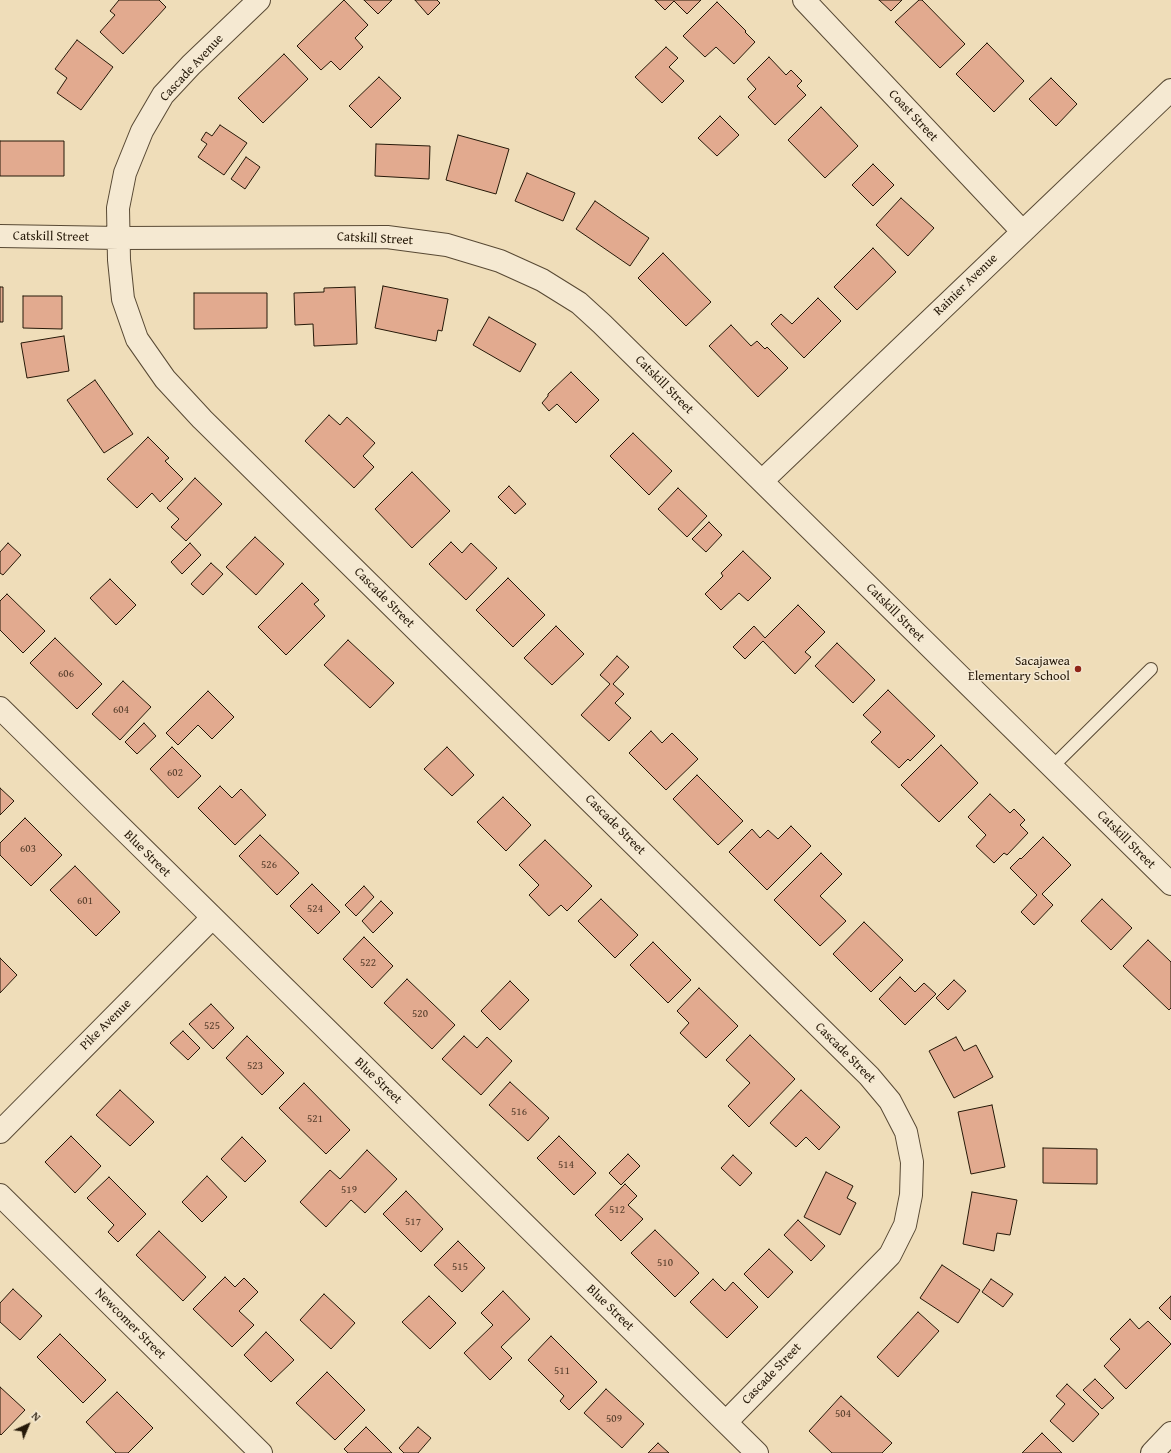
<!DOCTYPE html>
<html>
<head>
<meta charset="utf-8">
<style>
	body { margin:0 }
	#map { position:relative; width:1171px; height:1453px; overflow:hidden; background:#efddb9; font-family:"Gentium Book Plus",serif }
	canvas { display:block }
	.north { position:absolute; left:8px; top:1405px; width:40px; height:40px; -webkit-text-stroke:3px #f5e9d2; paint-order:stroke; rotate:44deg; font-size:11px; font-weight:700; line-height:16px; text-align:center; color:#251808 }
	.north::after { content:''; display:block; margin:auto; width:14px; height:18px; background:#251808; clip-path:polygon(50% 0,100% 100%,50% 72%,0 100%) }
</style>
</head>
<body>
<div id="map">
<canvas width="1171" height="1453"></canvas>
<div class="north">N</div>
</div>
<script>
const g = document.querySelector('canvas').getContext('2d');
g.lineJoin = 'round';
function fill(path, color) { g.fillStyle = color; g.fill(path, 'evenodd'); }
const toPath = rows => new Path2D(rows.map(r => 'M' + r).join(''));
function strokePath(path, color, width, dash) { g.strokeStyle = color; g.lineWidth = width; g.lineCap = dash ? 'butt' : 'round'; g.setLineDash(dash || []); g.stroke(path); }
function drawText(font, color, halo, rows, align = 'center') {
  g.font = font + ' "Gentium Book Plus",serif'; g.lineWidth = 3; g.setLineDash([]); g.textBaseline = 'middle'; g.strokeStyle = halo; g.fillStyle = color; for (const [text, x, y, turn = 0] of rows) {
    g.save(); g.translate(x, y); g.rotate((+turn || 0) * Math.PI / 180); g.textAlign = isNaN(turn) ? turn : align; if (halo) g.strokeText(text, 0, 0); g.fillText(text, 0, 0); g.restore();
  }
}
const building = toPath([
	[119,0,159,0,166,7,123,54,100,32,115,15,110,11,119,0],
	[344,0,368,25,355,38,363,47,340,70,331,61,321,70,297,46,344,0],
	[364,0,392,0,378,14,364,0],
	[415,0,437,0,440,3,428,15,415,0],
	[655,0,701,0,687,14,674,1,665,10,655,0],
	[879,0,902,0,891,11,879,0],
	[919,0,922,0,965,44,940,68,895,22,919,0],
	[717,2,746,31,745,32,755,42,734,64,716,47,705,57,683,36,717,2],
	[77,40,113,67,81,110,57,93,67,78,55,69,77,40],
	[987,43,1024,81,994,112,956,74,987,43],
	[666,47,678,58,669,67,684,81,662,103,635,77,666,47],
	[284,54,308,79,263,123,238,98,284,54],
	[769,57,786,75,791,70,802,81,797,86,806,95,775,125,748,97,756,89,747,79,769,57],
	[379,77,401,98,371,128,349,106,379,77],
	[1051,78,1077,104,1056,126,1029,99,1051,78],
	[821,107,858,146,825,178,788,140,821,107],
	[720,116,739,135,717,156,698,138,720,116],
	[220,125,247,143,224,175,198,157,207,144,201,140,206,132,212,136,220,125],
	[458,135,509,149,496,194,446,180,458,135],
	[0,141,64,141,64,176,0,176,0,141],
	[376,144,430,146,429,179,375,176,376,144],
	[246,157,260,167,245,189,231,179,246,157],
	[873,164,894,185,873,206,852,185,873,164],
	[527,173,575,193,563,221,515,201,527,173],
	[901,198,934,228,908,256,876,225,901,198],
	[595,201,649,238,630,266,576,229,595,201],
	[873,248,896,272,857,310,834,287,873,248],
	[663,253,711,302,686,326,638,278,663,253],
	[383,286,448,299,442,331,438,330,436,341,375,328,383,286],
	[0,287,3,287,3,322,0,322,0,287],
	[355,287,357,344,314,346,313,324,295,325,294,293,324,292,324,288,355,287],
	[194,293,267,293,267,328,194,329,194,293],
	[23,296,62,296,62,329,23,328,23,296],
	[818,298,841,321,804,358,771,324,781,314,792,324,818,298],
	[489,317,536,344,520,372,473,345,489,317],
	[731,325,751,346,757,341,765,349,767,347,788,368,758,397,709,346,731,325],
	[64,336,69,371,27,378,21,343,64,336],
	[571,372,599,400,576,423,557,404,549,411,542,403,548,396,548,394,571,372],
	[95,380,133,434,104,453,67,400,95,380],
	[329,415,340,425,347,417,375,443,363,456,374,467,354,488,305,441,329,415],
	[633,433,672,471,649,495,610,456,633,433],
	[148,437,169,458,165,461,183,479,160,502,152,493,137,508,107,479,148,437],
	[412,472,450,511,412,548,375,509,412,472],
	[195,478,222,504,186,541,171,527,179,519,167,508,195,478],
	[509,486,526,504,515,514,498,497,509,486],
	[678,488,707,516,687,537,658,509,678,488],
	[709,522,722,535,706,552,692,539,709,522],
	[255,537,284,564,256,595,226,567,255,537],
	[451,542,462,553,471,543,497,568,466,600,429,564,451,542],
	[8,543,21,555,3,575,0,573,0,552,8,543],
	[190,543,201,555,182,574,171,562,190,543],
	[743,551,771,578,748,601,739,593,721,610,705,594,723,576,721,573,743,551],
	[211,563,223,574,203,595,191,584,211,563],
	[508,578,545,615,513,647,476,610,508,578],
	[110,579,136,605,116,625,90,598,110,579],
	[302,583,319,600,314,604,325,616,286,655,258,627,302,583],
	[7,594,45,631,23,653,0,630,0,601,7,594],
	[798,605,825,632,805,652,811,657,795,674,763,641,745,659,733,647,754,626,765,638,798,605],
	[556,626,584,654,552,685,524,658,556,626],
	[55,638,102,684,77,709,30,663,55,638],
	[348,640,394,683,370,708,324,665,348,640],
	[837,643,875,680,853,703,815,666,837,643],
	[617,656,629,667,613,684,624,694,615,703,631,718,609,741,581,715,610,684,600,675,617,656],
	[123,681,151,707,120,740,92,714,123,681],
	[888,690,935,736,910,761,908,759,899,768,871,742,881,732,863,715,888,690],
	[208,691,234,717,212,739,198,725,178,745,166,733,208,691],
	[144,723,156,736,137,754,125,742,144,723],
	[651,731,662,743,672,733,698,759,666,790,629,753,651,731],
	[941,745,978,783,939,822,901,785,941,745],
	[172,747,201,776,178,798,150,769,172,747],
	[447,747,474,775,452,796,424,769,447,747],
	[697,775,743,821,718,845,673,799,697,775],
	[220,786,232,798,241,789,266,815,235,845,198,808,220,786],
	[0,788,14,801,0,815,0,788],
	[990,794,1010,813,1014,809,1025,820,1020,825,1028,833,1007,855,1004,853,994,863,976,846,986,835,968,817,990,794],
	[503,797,531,825,506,851,477,822,503,797],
	[25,818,62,855,31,886,0,855,0,843,25,818],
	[791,826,811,846,767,890,729,852,752,829,760,838,768,830,778,839,791,826],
	[260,835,299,873,277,895,239,856,260,835],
	[1043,837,1071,865,1042,894,1053,905,1034,925,1021,912,1037,895,1010,868,1020,858,1021,859,1043,837],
	[545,840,592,886,567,911,561,905,549,916,529,895,539,885,519,865,545,840],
	[821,853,842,874,820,896,846,921,820,946,774,900,821,853],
	[75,866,120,912,96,936,50,890,75,866],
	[312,884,340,912,318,934,290,906,312,884],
	[364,886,374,897,356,916,345,905,364,886],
	[601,899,638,935,615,958,578,921,601,899],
	[1102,899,1132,928,1111,950,1081,921,1102,899],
	[381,901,393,913,373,933,362,921,381,901],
	[864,922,903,960,871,992,833,954,864,922],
	[364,937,393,966,372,988,343,959,364,937],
	[1148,940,1171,962,1171,1008,1169,1010,1123,966,1148,940],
	[653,942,691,980,668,1003,630,965,653,942],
	[0,958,17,975,0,993,0,958],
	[900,977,915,992,924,983,936,994,905,1025,879,999,900,977],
	[407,979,455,1025,432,1049,384,1003,407,979],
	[954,980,966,991,948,1010,936,998,954,980],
	[510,981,529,1000,500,1030,481,1011,510,981],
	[699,988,738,1026,706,1058,680,1033,689,1023,677,1011,699,988],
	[211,1004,234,1028,213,1049,189,1024,211,1004],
	[183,1031,200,1048,188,1060,170,1043,183,1031],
	[750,1035,795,1079,749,1127,728,1106,750,1083,726,1060,750,1035],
	[247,1036,284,1073,262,1095,226,1058,247,1036],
	[464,1036,477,1048,487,1037,512,1061,481,1095,442,1059,464,1036],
	[956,1037,964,1051,976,1045,993,1077,954,1098,929,1051,956,1037],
	[510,1082,549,1118,528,1141,489,1105,510,1082],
	[304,1083,350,1130,326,1154,279,1108,304,1083],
	[120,1090,154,1122,130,1146,96,1115,120,1090],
	[801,1090,840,1127,819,1150,806,1137,796,1147,770,1123,801,1090],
	[992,1105,1005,1167,971,1174,958,1112,992,1105],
	[71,1136,101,1166,75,1193,45,1162,71,1136],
	[559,1136,596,1173,574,1195,537,1158,559,1136],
	[242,1137,266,1161,245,1182,221,1159,242,1137],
	[1043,1148,1097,1149,1097,1184,1043,1183,1043,1148],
	[367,1150,397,1179,365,1213,351,1200,326,1227,300,1202,330,1170,340,1179,367,1150],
	[628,1154,640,1166,621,1185,609,1173,628,1154],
	[733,1155,752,1173,740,1186,721,1168,733,1155],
	[826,1172,853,1186,847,1198,856,1203,840,1235,804,1217,826,1172],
	[207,1176,227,1197,202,1222,182,1202,207,1176],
	[109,1177,146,1214,118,1242,108,1232,114,1225,87,1198,109,1177],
	[625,1184,637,1196,628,1205,643,1219,621,1241,595,1215,625,1184],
	[406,1191,443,1229,421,1252,383,1214,406,1191],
	[972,1192,1017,1200,1010,1235,997,1233,994,1251,963,1244,972,1192],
	[798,1220,825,1246,811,1261,784,1235,798,1220],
	[655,1230,699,1273,675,1297,631,1253,655,1230],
	[159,1231,206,1277,183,1301,136,1255,159,1231],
	[458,1241,485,1268,462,1292,434,1265,458,1241],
	[769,1249,793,1272,768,1298,744,1274,769,1249],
	[942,1265,980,1290,958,1323,920,1298,942,1265],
	[225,1277,235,1287,244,1278,258,1292,239,1311,254,1325,232,1347,193,1309,225,1277],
	[713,1279,725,1291,733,1282,758,1307,727,1338,690,1302,713,1279],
	[991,1279,1013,1294,1003,1307,982,1292,991,1279],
	[13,1289,42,1316,20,1340,0,1322,0,1303,13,1289],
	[503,1291,530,1319,501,1347,512,1358,490,1380,464,1353,493,1325,481,1313,503,1291],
	[324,1294,355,1323,331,1349,300,1320,324,1294],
	[429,1296,456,1323,430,1349,402,1322,429,1296],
	[1171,1296,1171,1320,1159,1308,1171,1296],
	[918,1312,939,1331,898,1377,877,1357,918,1312],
	[1130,1319,1139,1329,1148,1321,1171,1344,1126,1389,1104,1366,1120,1349,1110,1339,1130,1319],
	[266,1332,294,1360,271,1382,244,1355,266,1332],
	[60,1334,106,1380,83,1403,37,1357,60,1334],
	[551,1336,597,1382,569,1410,560,1401,564,1396,528,1360,551,1336],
	[327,1372,365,1410,335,1440,296,1403,327,1372],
	[1095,1379,1114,1398,1102,1409,1083,1390,1095,1379],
	[1067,1384,1099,1414,1073,1442,1050,1421,1065,1404,1056,1396,1067,1384],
	[0,1387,25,1410,1,1435,0,1434,0,1387],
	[606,1389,644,1424,622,1448,584,1413,606,1389],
	[117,1392,153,1428,128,1453,116,1453,86,1422,117,1392],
	[841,1396,892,1443,882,1453,832,1453,809,1431,841,1396],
	[366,1427,392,1453,348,1453,344,1449,366,1427],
	[418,1427,431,1438,418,1453,404,1453,399,1448,418,1427],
	[1042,1433,1062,1453,1022,1453,1042,1433],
	[658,1443,669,1453,648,1453,658,1443]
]);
const service = toPath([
	[1052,767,1151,669]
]);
const minor = toPath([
	[259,0,191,65,163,95,142,131,125,173,118,208,119,260,123,299,137,339,165,379,202,419,869,1076,890,1101,906,1132,912,1162,911,1195,905,1225,890,1255,726,1422],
	[804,0,1022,231],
	[0,236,119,238,387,237,447,245,500,261,542,280,579,303,602,324,1171,884],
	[762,481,1171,90],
	[0,708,757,1453],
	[0,1132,212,918],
	[0,1195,261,1453],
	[1152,1453,1171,1433]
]);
const markers = [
	[1078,669,4,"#8f2418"]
];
const numberNames = [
	["606",66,674],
	["604",121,710],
	["602",175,773],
	["603",28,849],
	["526",269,865],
	["601",85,901],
	["524",315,909],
	["522",368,963],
	["520",420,1014],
	["525",212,1026],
	["523",255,1066],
	["516",519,1112],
	["521",315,1119],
	["514",566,1165],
	["519",349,1190],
	["512",617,1210],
	["517",413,1222],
	["510",665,1263],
	["515",460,1267],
	["511",562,1371],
	["504",843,1414],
	["509",614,1419]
];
const streetNames = [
	["Cascade Avenue",192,68,-47],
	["Coast Street",913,116,47],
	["Catskill Street",51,237,1],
	["Catskill Street",375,239,3],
	["Rainier Avenue",966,285,-44],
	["Catskill Street",664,385,45],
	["Cascade Street",384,598,45],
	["Catskill Street",895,613,45],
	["Cascade Street",615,825,45],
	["Catskill Street",1126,840,45],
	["Blue Street",147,854,45],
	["Pike Avenue",106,1025,-45],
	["Cascade Street",845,1053,45],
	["Blue Street",378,1081,44],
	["Blue Street",610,1308,44],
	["Newcomer Street",130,1324,45],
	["Cascade Street",772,1374,-46]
];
const poiNames = [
	["Sacajawea",1070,662],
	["Elementary School",1070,677]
];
fill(building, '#e2aa8f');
strokePath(building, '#251808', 1);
strokePath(service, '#584934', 14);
strokePath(minor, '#584934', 24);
strokePath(service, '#f5e9d2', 12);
strokePath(minor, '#f5e9d2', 22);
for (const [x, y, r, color] of markers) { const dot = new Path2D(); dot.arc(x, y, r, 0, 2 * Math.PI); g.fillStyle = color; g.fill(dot); strokePath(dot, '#f5e9d2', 1.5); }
drawText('11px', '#543c2a', null, numberNames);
drawText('13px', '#251808', '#f5e9d2', streetNames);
drawText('13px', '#251808', '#f5e9d2', poiNames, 'right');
</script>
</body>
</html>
